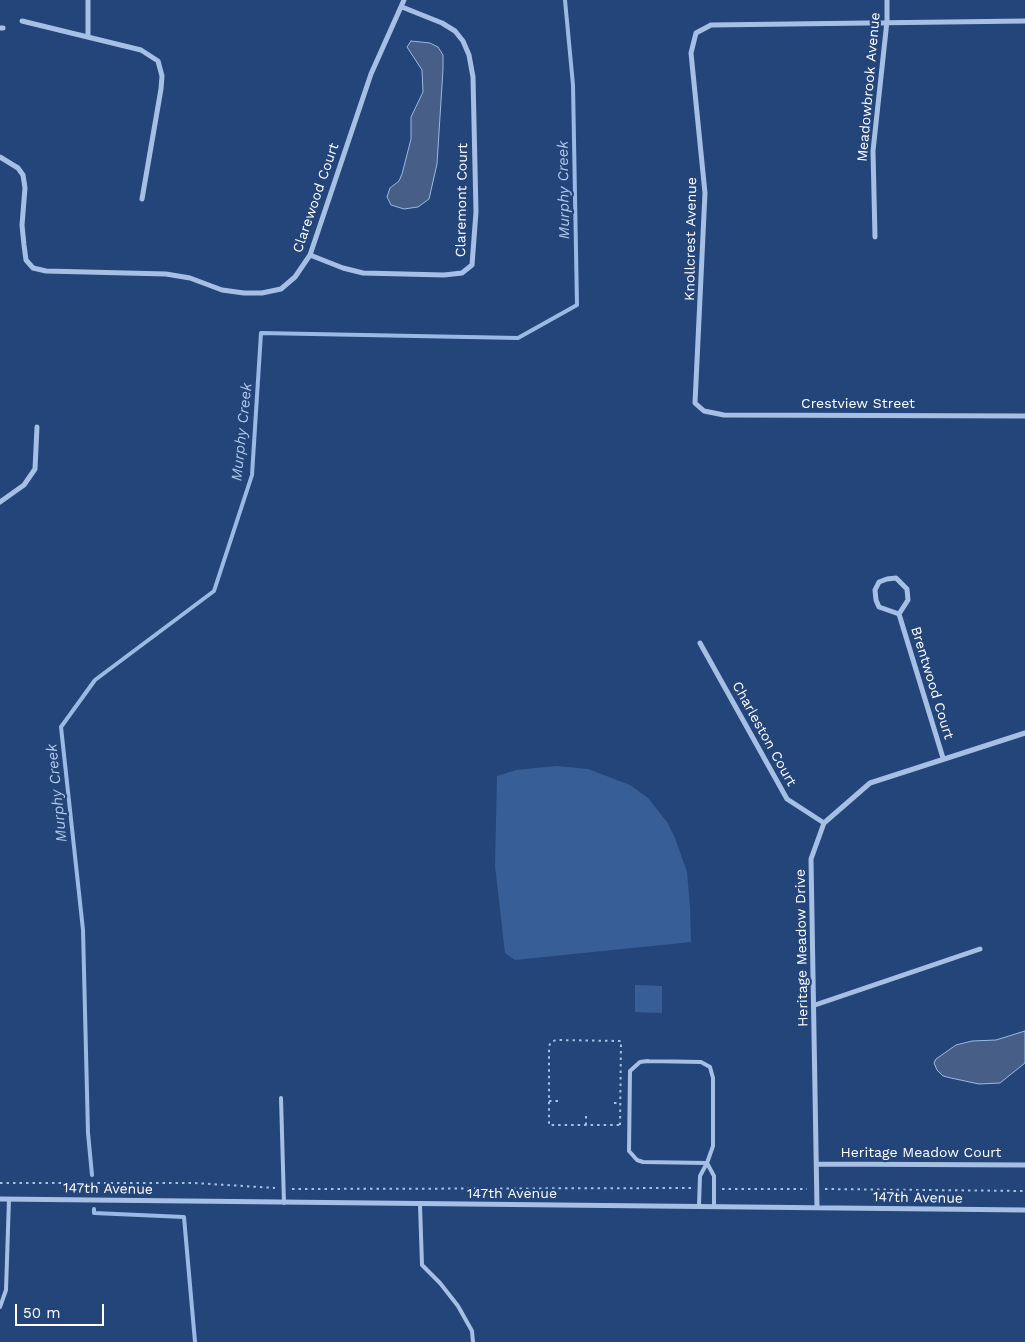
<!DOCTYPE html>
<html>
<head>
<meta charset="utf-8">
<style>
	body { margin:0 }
	#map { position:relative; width:1025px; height:1342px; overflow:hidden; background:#244579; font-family:"Work Sans",sans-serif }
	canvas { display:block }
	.scale { position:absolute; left:15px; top:1304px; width:89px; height:22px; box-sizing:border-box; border:2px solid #fff; border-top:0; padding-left:6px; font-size:15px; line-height:18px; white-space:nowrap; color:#fff; -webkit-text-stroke:4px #244579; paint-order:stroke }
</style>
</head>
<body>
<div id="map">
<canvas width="1025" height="1342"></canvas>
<div class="scale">50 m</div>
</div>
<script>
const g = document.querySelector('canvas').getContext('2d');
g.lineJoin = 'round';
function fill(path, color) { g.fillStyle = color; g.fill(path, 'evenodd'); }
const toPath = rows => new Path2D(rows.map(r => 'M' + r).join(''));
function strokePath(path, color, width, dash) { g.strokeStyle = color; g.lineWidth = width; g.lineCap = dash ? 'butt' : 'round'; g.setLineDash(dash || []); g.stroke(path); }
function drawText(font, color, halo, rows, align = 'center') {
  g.font = font + ' "Work Sans",sans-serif'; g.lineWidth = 4.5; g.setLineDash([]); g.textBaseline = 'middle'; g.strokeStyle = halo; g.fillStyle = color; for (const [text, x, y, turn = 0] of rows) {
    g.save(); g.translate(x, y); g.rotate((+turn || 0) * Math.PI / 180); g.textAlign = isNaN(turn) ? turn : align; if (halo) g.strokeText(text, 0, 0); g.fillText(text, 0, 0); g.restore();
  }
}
const green = toPath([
	[557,766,588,769,630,785,648,798,667,822,675,838,687,872,690,907,691,942,515,960,505,953,495,866,497,776,516,770],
	[635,985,662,986,662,1013,635,1012]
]);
const water = toPath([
	[411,41,430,43,438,47,443,55,443,69,437,164,429,199,418,207,404,209,391,205,387,197,390,188,399,181,402,174,411,139,411,117,423,92,422,70,407,47,411,41],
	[1025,1031,1025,1063,1000,1083,979,1084,951,1078,943,1076,937,1070,934,1063,936,1059,956,1045,972,1041,996,1040,1025,1031]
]);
const stream = toPath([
	[92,1175,88,1133,83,930,61,727,95,680,214,591,252,475,261,333,518,338,577,305,573,85,565,0],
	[94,1209,94,1213,184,1217,195,1342]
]);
const path = toPath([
	[549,1101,559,1101],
	[614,1103,620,1103],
	[586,1125,586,1113],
	[620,1125,621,1041,556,1040,551,1042,549,1046,549,1125,621,1125],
	[0,1183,194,1183,275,1188],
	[292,1189,692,1188],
	[722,1189,807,1189],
	[825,1189,1025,1191]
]);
const service = toPath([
	[648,1061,701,1062,710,1067,713,1078,713,1146,707,1163,643,1162,637,1160,629,1151,630,1071,640,1062,648,1061],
	[281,1098,284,1203],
	[420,1205,422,1265,440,1283,458,1306,472,1331,473,1342],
	[699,1205,700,1176,707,1163,714,1176,714,1205],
	[0,1307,6,1290,9,1199]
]);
const minor = toPath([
	[88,0,88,36],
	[22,21,141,50,158,61,162,76,161,89,142,199],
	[1025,21,711,25,696,33,691,53,705,193,695,403,704,411,724,415,1025,416],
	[0,28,3,28],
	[0,157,18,168,23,175,25,188,22,225,24,245,26,260,33,268,46,271,166,274,190,278,222,290,244,293,262,293,281,289,295,277,310,255,371,74,404,0],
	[875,237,873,151,887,21,887,0],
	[310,255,343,268,363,273,444,275,462,273,472,265,476,212,473,77,469,55,463,41,455,31,442,23,402,7],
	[0,502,24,485,35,469,37,427],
	[899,614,908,600,907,589,896,578,887,579,879,582,875,590,876,600,879,607,899,614,943,758],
	[700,643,787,799,824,823],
	[815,1005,980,949],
	[817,1164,1025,1165],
	[0,1199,1025,1210],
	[817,1208,811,859,824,823,870,783,1025,733]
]);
const streetNames = [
	["Meadowbrook Avenue",869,87,-85],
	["Clarewood Court",316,198,-71],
	["Claremont Court",462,200,-89],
	["Knollcrest Avenue",691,239,-89],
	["Crestview Street",858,404],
	["Brentwood Court",932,683,73],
	["Charleston Court",764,734,61],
	["Heritage Meadow Drive",802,948,-91],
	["Heritage Meadow Court",921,1153],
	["147th Avenue",108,1189,1],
	["147th Avenue",512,1194],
	["147th Avenue",918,1198,1]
];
const waterNames = [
	["Murphy Creek",564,190,-91],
	["Murphy Creek",242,432,-84],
	["Murphy Creek",57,793,-96]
];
fill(green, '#375e97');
fill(water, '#475f86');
strokePath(water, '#9ab9e5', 1);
strokePath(stream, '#9ab9e5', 4);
strokePath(path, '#a6bfe4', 2, [2.5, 4]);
strokePath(service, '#a6bfe4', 4);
strokePath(minor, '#a6bfe4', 5);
drawText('14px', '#fff', '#244579', streetNames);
drawText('italic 15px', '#b1c9ec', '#244579', waterNames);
</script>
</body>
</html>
